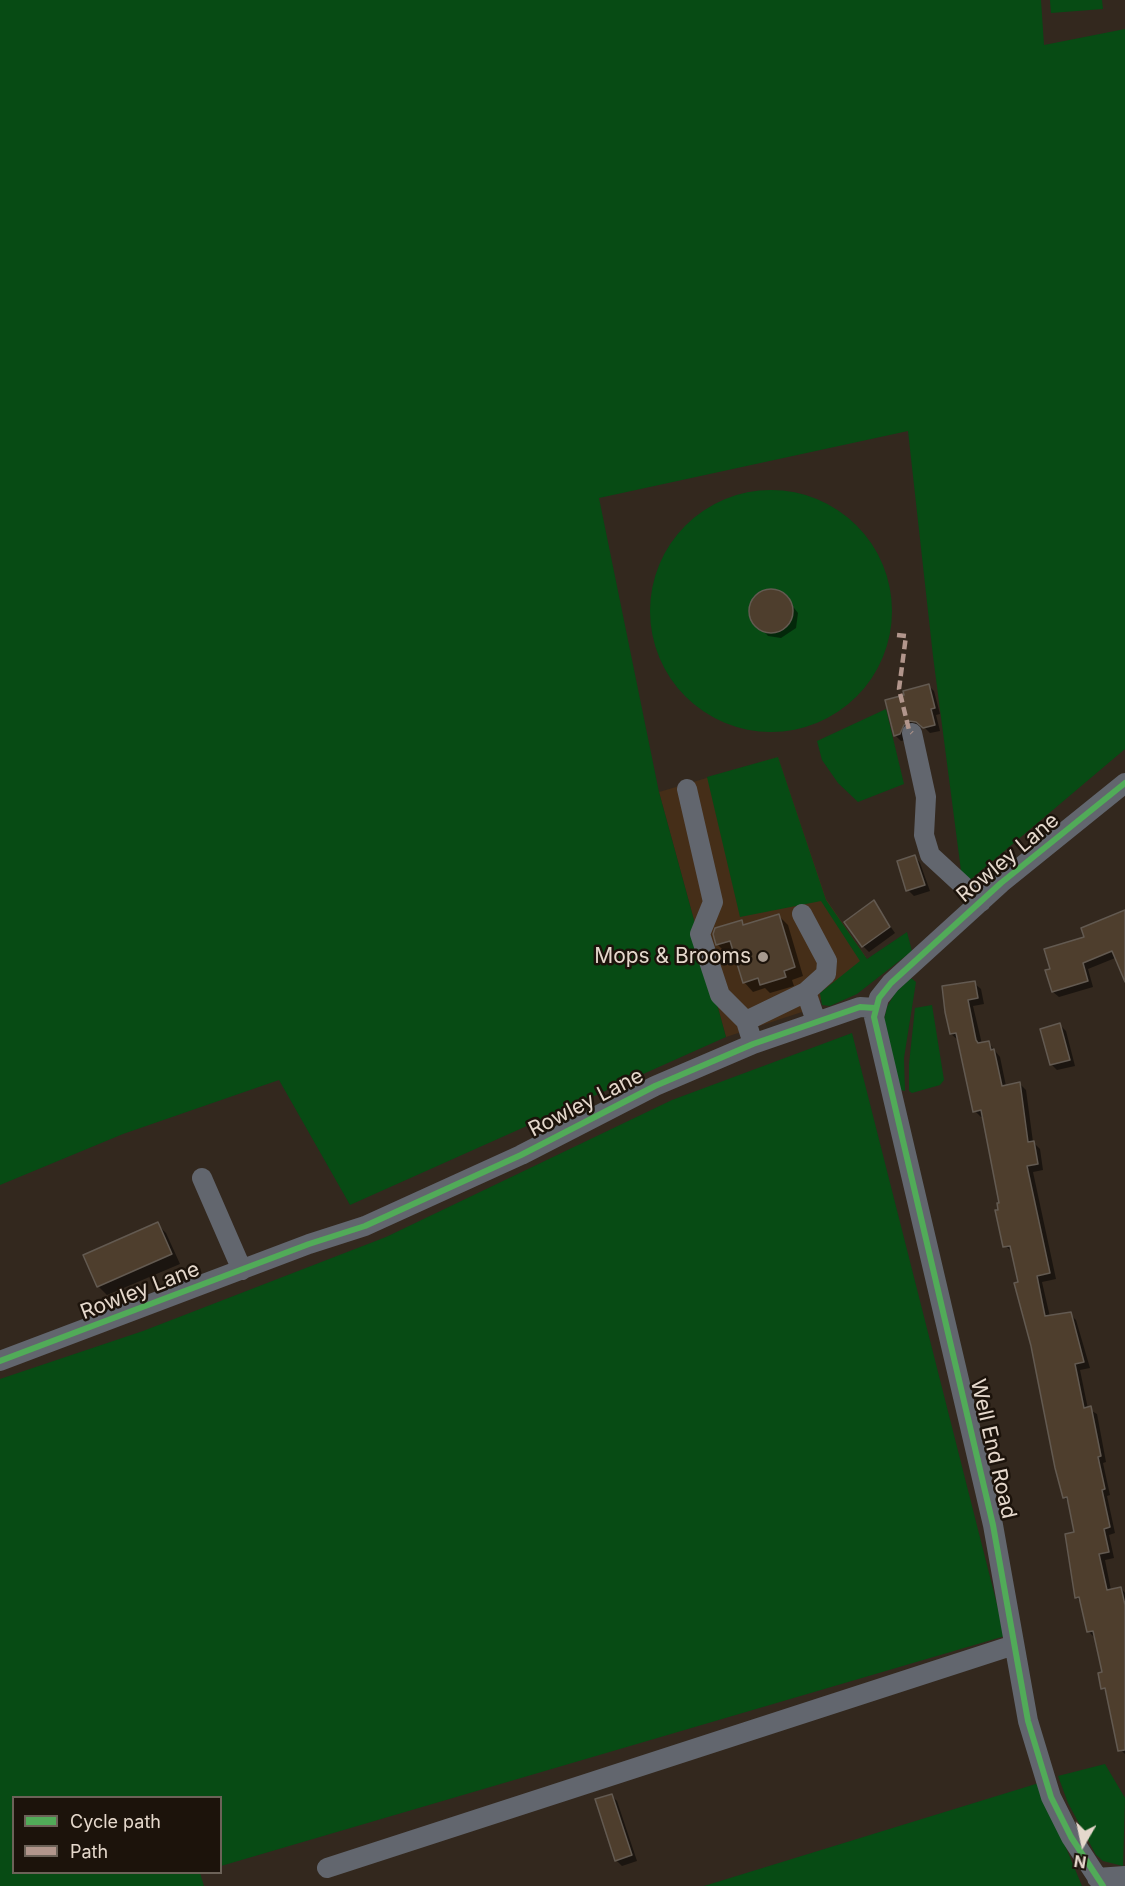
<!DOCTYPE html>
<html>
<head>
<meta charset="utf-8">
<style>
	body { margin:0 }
	#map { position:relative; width:1125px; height:1886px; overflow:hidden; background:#33281e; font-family:Inter,sans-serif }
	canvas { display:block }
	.legend { position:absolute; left:12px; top:1796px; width:210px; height:78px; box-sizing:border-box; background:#1c130b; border:2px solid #6c6258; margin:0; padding:8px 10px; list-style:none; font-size:18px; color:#e5d8cc }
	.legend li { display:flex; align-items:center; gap:12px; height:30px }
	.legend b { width:30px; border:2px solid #6c6258 }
	.north { position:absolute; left:1053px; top:1814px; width:60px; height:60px; -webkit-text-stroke:4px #1c130b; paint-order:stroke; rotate:189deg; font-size:16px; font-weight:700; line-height:24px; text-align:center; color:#e5d8cc }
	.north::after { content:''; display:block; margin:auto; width:21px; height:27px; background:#e5d8cc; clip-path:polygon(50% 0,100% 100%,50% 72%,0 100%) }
</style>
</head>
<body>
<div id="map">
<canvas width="1125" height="1886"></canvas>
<ul class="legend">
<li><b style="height:8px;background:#51ab58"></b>Cycle path</li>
<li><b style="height:8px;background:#b2968c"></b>Path</li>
</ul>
<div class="north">N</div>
</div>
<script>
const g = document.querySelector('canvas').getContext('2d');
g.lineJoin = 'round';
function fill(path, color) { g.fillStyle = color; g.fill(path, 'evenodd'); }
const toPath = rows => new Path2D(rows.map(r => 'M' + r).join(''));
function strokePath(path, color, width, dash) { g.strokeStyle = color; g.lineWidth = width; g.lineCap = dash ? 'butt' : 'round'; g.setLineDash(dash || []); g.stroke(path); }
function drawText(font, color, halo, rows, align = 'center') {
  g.font = font + ' Inter,sans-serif'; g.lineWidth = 5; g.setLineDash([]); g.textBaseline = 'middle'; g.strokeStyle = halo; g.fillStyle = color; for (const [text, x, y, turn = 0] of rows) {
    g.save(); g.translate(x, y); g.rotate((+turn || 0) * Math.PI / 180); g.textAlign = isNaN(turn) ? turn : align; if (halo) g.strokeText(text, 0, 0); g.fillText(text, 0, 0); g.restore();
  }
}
const built = toPath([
	[778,757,826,899,866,957,819,1001,802,1012,726,1037,659,792]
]);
const green = toPath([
	[0,0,1041,0,1044,45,1125,29,1125,749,963,886,933,656,908,431,599,498,659,792,726,1037,350,1205,279,1080,123,1134,0,1185],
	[1050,0,1102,0,1103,9,1051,13],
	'650 611a121 121 0 1 1 242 0a121 121 0 1 1-242 0Z',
	[886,709,904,784,858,802,838,783,822,760,817,741],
	[778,757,826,900,867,959,907,932,912,951,857,994,830,1006,822,1005,820,993,860,961,821,901,740,917,707,777],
	[911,978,916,982,904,1058,905,1091,900,1090,884,1019,887,1007,895,993],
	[932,1005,944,1080,940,1085,912,1093,909,1091,909,1064,915,1008],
	[852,1033,1005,1636,221,1866,220,1798,14,1798,14,1872,200,1873,204,1886,0,1886,0,1379,143,1331,386,1237,672,1100],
	[1105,1764,1125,1798,1123,1866,1103,1861,1096,1855,1068,1803,1058,1776],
	[1039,1783,1082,1886,704,1886]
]);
const shadow = toPath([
	[775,590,783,594,798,613,796,628,781,638,768,636,752,618,753,601,758,595],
	[929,686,934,691,940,714,936,715,940,731,930,733,924,727,915,727,906,740,901,741,895,735,905,696],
	[915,857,920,863,930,891,914,896,908,890],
	[873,902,895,933,869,952,863,946],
	[1125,912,1125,954,1088,969,1093,987,1059,997,1053,992,1052,970,1086,938],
	[779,916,788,925,803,976,792,980,794,986,770,993,765,988,753,992,744,982,734,951,727,954,718,945,714,934,741,922,746,926],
	[974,983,981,989,984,1004,973,1006,982,1044,988,1042,1000,1057,1006,1086,1020,1084,1026,1090,1033,1142,1040,1149,1043,1170,1033,1172,1056,1279,1042,1282,1050,1317,1070,1314,1076,1320,1090,1368,1080,1370,1088,1409,1097,1414,1106,1462,1103,1463,1110,1495,1107,1496,1115,1533,1109,1535,1114,1558,1105,1560,1111,1590,1121,1588,1125,1593,1125,1754,1119,1748,1107,1692,1103,1688,1104,1674,1096,1639,1089,1632,1082,1604,1076,1597,1076,1533,1069,1503,1064,1497,1013,1252,1005,1246,1001,1204,984,1117,981,1117,975,1111,958,1040,951,1034],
	[1060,1025,1066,1031,1075,1066,1057,1070,1051,1064],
	[157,1224,166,1233,180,1264,107,1295,98,1286],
	[611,1795,617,1801,637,1861,622,1866,616,1860]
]);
const building = toPath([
	'749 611a22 22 0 1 1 44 0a22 22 0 1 1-44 0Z',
	[929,684,935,708,931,709,935,725,923,728,916,722,909,721,904,725,900,734,894,736,885,700,904,695,903,691,929,684],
	[915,855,925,885,906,891,897,861,915,855],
	[874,900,890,927,862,947,844,922,874,900],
	[1125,910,1125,982,1112,951,1083,963,1088,981,1052,992,1045,970,1050,969,1044,949,1084,937,1081,928,1125,910],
	[779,914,795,967,784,971,786,977,760,985,758,978,743,983,730,941,716,945,713,934,715,928,742,920,743,925,779,914],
	[975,981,978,998,968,1000,976,1040,978,1043,989,1041,991,1050,994,1049,1002,1086,1020,1082,1028,1142,1034,1141,1038,1164,1027,1166,1050,1273,1037,1276,1045,1316,1071,1312,1084,1362,1075,1364,1084,1408,1091,1406,1101,1456,1098,1457,1105,1489,1102,1490,1110,1527,1104,1529,1109,1552,1099,1554,1107,1590,1121,1587,1125,1605,1125,1750,1118,1751,1105,1688,1101,1689,1098,1673,1102,1672,1093,1631,1087,1632,1079,1597,1075,1598,1065,1534,1074,1532,1067,1497,1063,1498,1055,1468,1031,1346,1014,1283,1018,1282,1010,1246,1003,1247,995,1210,998,1210,997,1203,999,1203,981,1110,973,1112,956,1033,950,1034,945,1012,942,986,975,981],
	[1060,1023,1070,1060,1050,1065,1040,1029,1060,1023],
	[158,1222,172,1254,97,1287,83,1255,158,1222],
	[612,1794,632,1855,615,1861,595,1799,612,1794]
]);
const minor = toPath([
	[912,733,926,797,924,835,930,855,981,902],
	[687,789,713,902,700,934,720,995,746,1021],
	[802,914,827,961,826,974,806,992],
	[750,1034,746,1021,806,992,816,1021],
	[202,1178,242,1270],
	[0,1361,309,1244,365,1226,521,1155,655,1086,753,1044,860,1007,875,1008],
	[327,1868,1014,1645],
	[1097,1878,1125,1876],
	[1103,1886,1071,1837,1051,1797,1028,1721,993,1525,874,1017,879,998,891,983,1001,883,1125,783]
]);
const quiet = toPath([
	[897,635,906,636,899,689,909,730,912,733]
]);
const cycleway = toPath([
	[0,1361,309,1244,365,1226,521,1155,655,1086,753,1044,860,1007,875,1008],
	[1103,1886,1071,1837,1051,1797,1028,1721,993,1525,874,1017,879,998,891,983,1001,883,1125,783]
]);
const markers = [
	[763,957,6,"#a79a8f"]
];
const streetNames = [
	["Rowley Lane",1008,858,-40],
	["Rowley Lane",586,1103,-27],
	["Rowley Lane",140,1291,-21],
	["Well End Road",993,1449,77]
];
const poiNames = [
	["Mops & Brooms",751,957]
];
fill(built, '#452e18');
fill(green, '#074b14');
fill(shadow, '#0007');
fill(building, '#4e3e2d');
strokePath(building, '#635a51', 1.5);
strokePath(minor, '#62666e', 20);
strokePath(quiet, '#b2968c', 4.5, [9, 4.5]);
strokePath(cycleway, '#51ab58', 6);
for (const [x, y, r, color] of markers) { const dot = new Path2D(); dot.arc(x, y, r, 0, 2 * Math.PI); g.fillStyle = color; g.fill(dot); strokePath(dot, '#1c130b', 2); }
drawText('21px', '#e5d8cc', '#1c130b', streetNames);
drawText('21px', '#e5d8cc', '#1c130b', poiNames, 'right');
</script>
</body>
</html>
